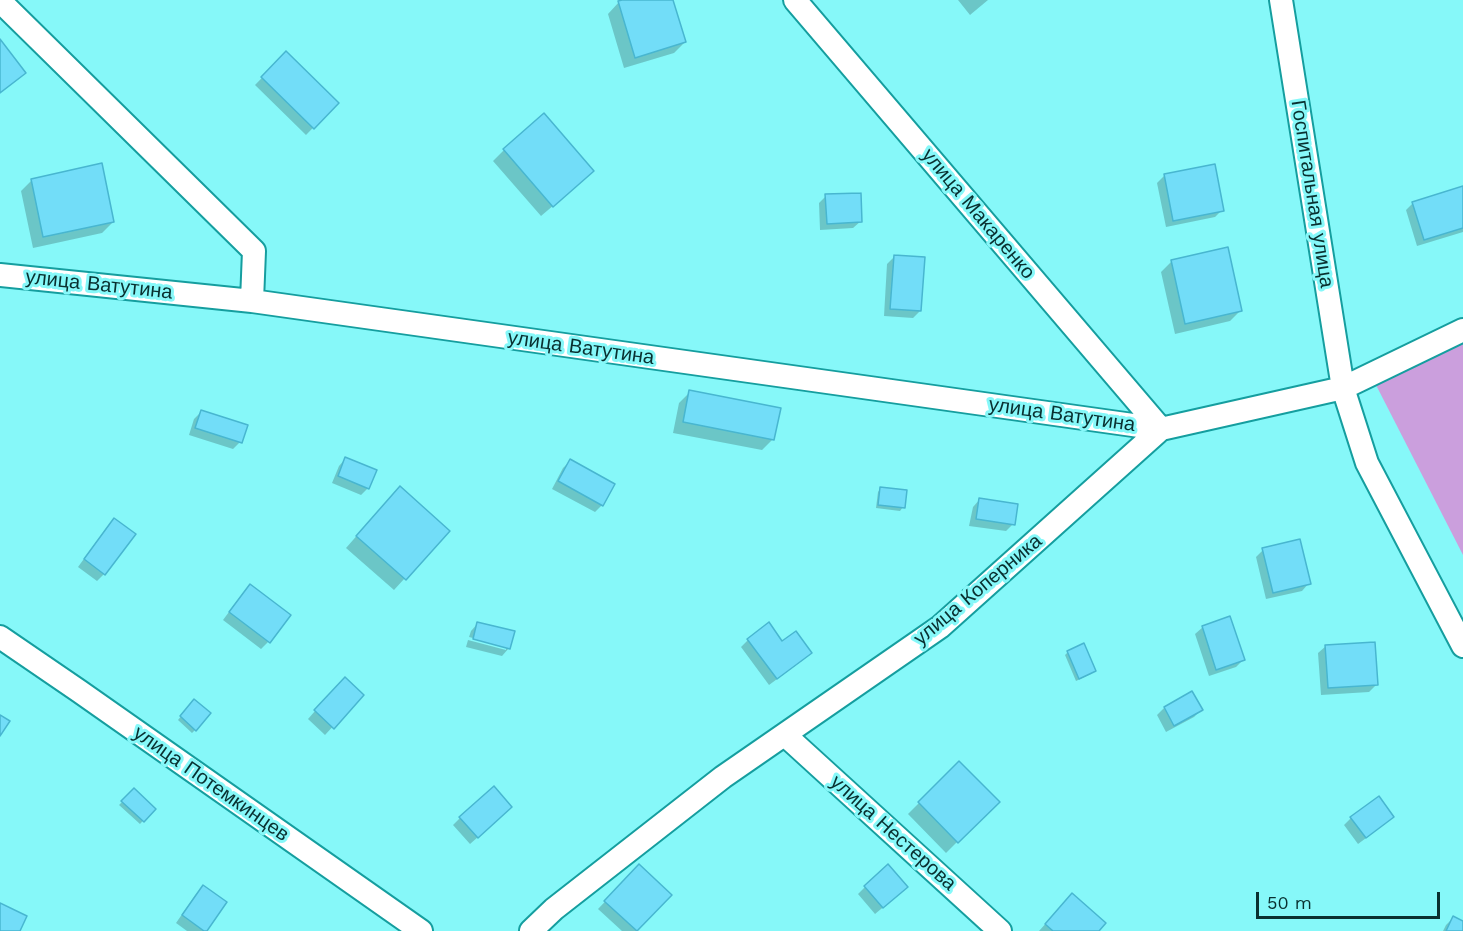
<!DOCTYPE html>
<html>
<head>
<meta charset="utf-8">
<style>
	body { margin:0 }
	#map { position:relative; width:1463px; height:931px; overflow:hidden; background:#86f8f9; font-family:"Work Sans",sans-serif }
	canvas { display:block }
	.scale { position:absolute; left:1256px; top:892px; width:184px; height:27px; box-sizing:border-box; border:3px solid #093030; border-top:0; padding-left:8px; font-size:18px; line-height:21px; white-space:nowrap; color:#093030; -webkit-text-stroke:4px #86f8f9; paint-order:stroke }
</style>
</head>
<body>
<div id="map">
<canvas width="1463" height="931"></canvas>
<div class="scale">50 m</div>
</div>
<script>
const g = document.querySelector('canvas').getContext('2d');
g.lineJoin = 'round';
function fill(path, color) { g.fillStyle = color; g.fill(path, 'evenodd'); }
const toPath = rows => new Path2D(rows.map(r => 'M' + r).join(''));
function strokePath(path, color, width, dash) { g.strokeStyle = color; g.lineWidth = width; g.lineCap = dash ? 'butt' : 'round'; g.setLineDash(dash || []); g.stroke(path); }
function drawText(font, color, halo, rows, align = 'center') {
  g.font = font + ' "Work Sans",sans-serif'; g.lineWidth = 6; g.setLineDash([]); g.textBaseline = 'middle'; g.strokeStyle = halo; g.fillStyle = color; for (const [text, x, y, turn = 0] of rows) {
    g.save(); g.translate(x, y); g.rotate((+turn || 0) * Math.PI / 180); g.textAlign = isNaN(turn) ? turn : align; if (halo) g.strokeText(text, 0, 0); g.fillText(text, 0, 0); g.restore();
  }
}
const green = toPath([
	[1463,344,1463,555,1376,385]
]);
const shadow = toPath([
	[627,0,672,0,685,42,674,53,624,68,608,14,619,2],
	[958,0,988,0,970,15],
	[286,53,337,103,306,135,255,85],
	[504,150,581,182,541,216,493,161],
	[1165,175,1222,210,1215,217,1166,227,1157,183],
	[32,180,113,222,102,233,33,248,21,191],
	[1463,187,1463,232,1417,246,1406,210,1413,203],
	[826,196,861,221,853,228,820,230,819,203],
	[894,257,920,311,913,318,884,316,887,264],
	[1172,261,1241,310,1230,321,1175,334,1161,272],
	[690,392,773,439,762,450,673,433,679,403],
	[201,412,240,442,233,449,189,435,194,419],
	[346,458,368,488,361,495,332,483,339,466],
	[570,461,602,505,595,512,552,489,563,468],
	[881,488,903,507,900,511,876,508,878,492],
	[389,499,448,531,394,590,346,548],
	[980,499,1013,524,1006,531,969,526,973,507],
	[107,527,104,574,97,581,78,567],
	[1263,550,1309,583,1302,591,1266,599,1256,557],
	[250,586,268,642,261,649,223,620,243,593],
	[478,623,509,648,502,656,466,647,468,640,506,650,506,646,469,637,471,631],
	[1203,627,1243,660,1236,667,1209,676,1195,634],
	[748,640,782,643,810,653,803,660,769,685,741,647],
	[1326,646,1376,685,1369,692,1321,695,1318,653],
	[1068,652,1094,671,1091,674,1076,681,1065,655],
	[337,686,362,695,325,735,308,719],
	[191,704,195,730,192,733,178,720],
	[1164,708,1201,710,1194,717,1166,732,1157,715],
	[959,763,997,802,946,853,908,814],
	[134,790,154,809,140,824,119,805],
	[503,815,470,844,453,825,460,818],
	[1351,818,1385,824,1358,844,1344,825],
	[639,866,670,895,636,931,622,931,598,909],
	[203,887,205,931,187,931,176,923,196,894],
	[865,887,899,894,875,914,858,894],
	[1065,902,1097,931,1039,931],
	[1453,918,1463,922,1463,931,1443,931,1446,925]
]);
const building = toPath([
	[622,0,673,0,686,42,635,58,618,1,622,0],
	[0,39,26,73,0,93,0,39],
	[286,51,339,103,314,129,261,77,286,51],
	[544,113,594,171,553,207,503,149,544,113],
	[102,163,114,222,43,237,31,179,102,163],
	[1215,164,1224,211,1173,221,1164,174,1215,164],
	[1463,186,1463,228,1424,240,1412,202,1463,186],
	[861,193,862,222,827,224,825,194,861,193],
	[1228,247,1242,311,1185,324,1171,260,1228,247],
	[894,255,925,257,921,311,890,309,894,255],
	[689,390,781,408,774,440,683,422,689,390],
	[201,410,248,425,242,443,195,428,201,410],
	[345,457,377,470,369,489,338,476,345,457],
	[570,459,615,484,603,506,558,481,570,459],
	[400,486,450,531,406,580,356,536,400,486],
	[880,487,907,490,905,508,878,505,880,487],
	[979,498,1018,504,1015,525,976,519,979,498],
	[114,518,136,534,105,575,84,559,114,518],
	[1300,539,1311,584,1273,593,1262,548,1300,539],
	[250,584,291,615,270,643,229,612,250,584],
	[1230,616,1245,660,1216,670,1202,626,1230,616],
	[477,622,515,631,510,649,473,639,477,622],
	[769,622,782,641,796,631,812,653,777,679,747,639,769,622],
	[1375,642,1378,685,1328,688,1325,645,1375,642],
	[1084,643,1096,671,1079,679,1067,651,1084,643],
	[345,677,364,695,334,729,314,710,345,677],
	[1192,691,1203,710,1174,726,1164,707,1192,691],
	[194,699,211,713,196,731,180,716,194,699],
	[0,715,10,721,0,736,0,715],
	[959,761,1000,802,958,843,918,802,959,761],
	[494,786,512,807,478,838,459,817,494,786],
	[134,788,156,809,144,822,121,801,134,788],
	[1379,796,1394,817,1366,838,1350,817,1379,796],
	[639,864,672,895,637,931,604,901,639,864],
	[888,864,908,887,883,908,864,886,888,864],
	[203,885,227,902,207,931,204,931,182,915,203,885],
	[1072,893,1106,923,1099,931,1053,931,1045,924,1072,893],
	[0,903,27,916,20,931,0,931,0,903],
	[1453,916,1463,921,1463,931,1446,931,1453,916]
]);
const minor = toPath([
	[795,0,1161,429],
	[1281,0,1343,388,1367,463,1463,646],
	[0,1,254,251,252,301],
	[0,275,252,301,1161,429],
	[0,637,79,691,421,931],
	[785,735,1000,931],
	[531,931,554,909,723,777,940,627,1161,429,1343,388,1463,330]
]);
const streetNames = [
	["Госпитальная улица",1312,194,81],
	["улица Макаренко",978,214,50],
	["улица Ватутина",99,285,6],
	["улица Ватутина",581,348,8],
	["улица Ватутина",1062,415,8],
	["улица Коперника",978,590,-40],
	["улица Потемкинцев",211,784,35],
	["улица Нестерова",893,833,42]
];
fill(green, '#cb9fdd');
fill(shadow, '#0003');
fill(building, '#72ddf8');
strokePath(building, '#48b6d0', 1.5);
strokePath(minor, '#159e9f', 26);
strokePath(minor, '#fff', 22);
drawText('20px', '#093030', '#86f8f9', streetNames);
</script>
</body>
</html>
